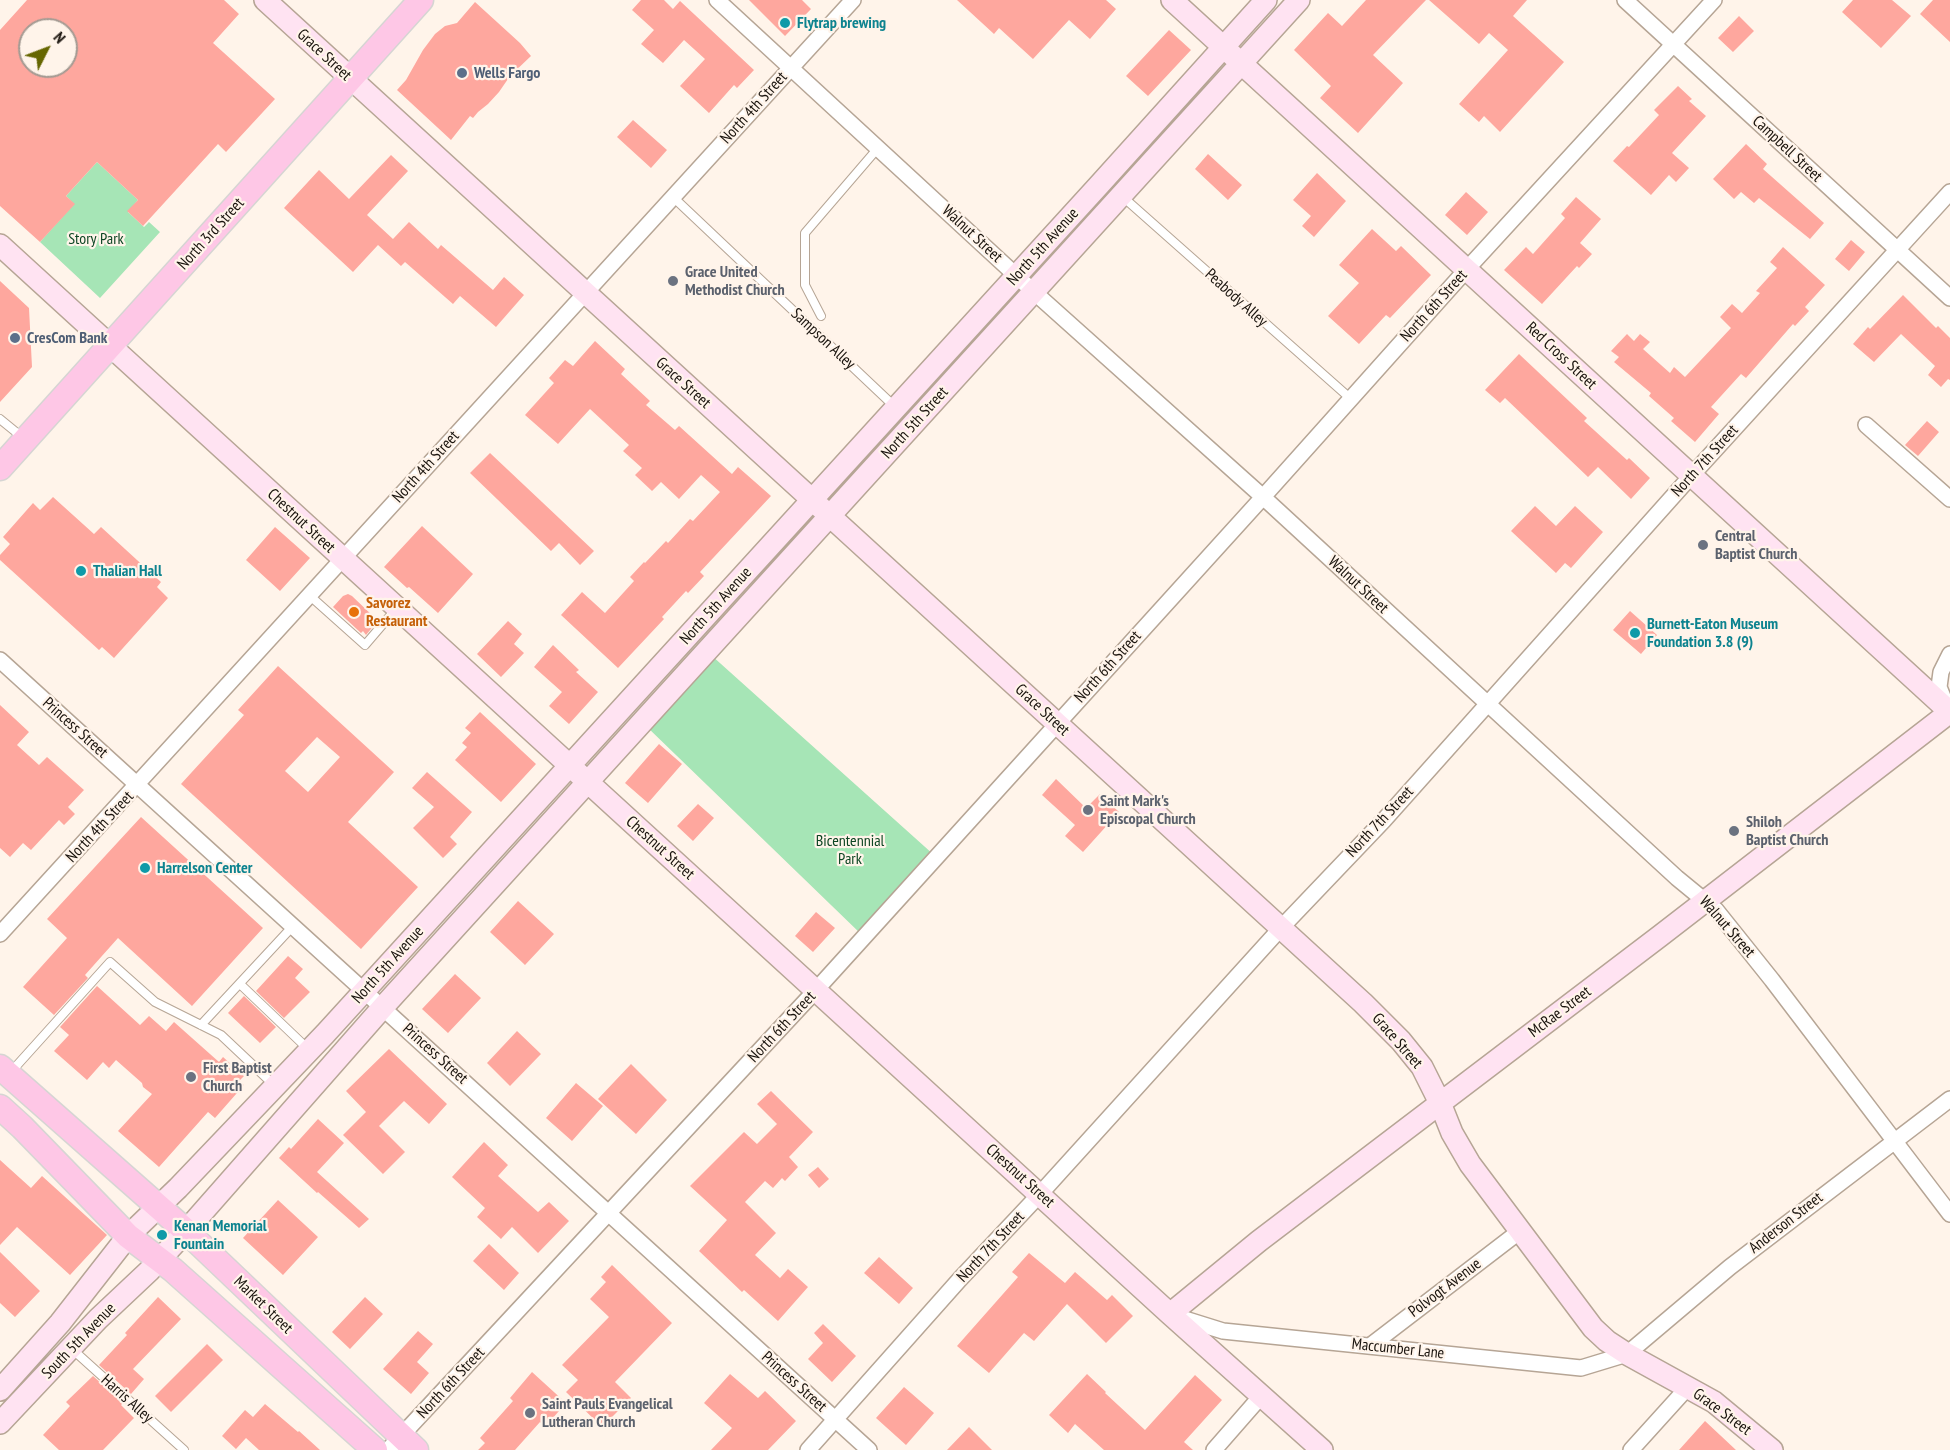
<!DOCTYPE html>
<html>
<head>
<meta charset="utf-8">
<style>
	body { margin:0 }
	#map { position:relative; width:1950px; height:1450px; overflow:hidden; background:#fff4ea; font-family:"PT Sans Narrow",sans-serif }
	canvas { display:block }
	.north { position:absolute; left:18px; top:18px; width:60px; height:60px; box-sizing:border-box; background:#fff4ea; border:2px solid #a39a92; border-radius:50%; rotate:48deg; font-size:16px; font-weight:700; line-height:24px; text-align:center; color:#19130d }
	.north::after { content:''; display:block; margin:auto; width:21px; height:27px; background:#660; clip-path:polygon(50% 0,100% 100%,50% 72%,0 100%) }
</style>
</head>
<body>
<div id="map">
<canvas width="1950" height="1450"></canvas>
<div class="north">N</div>
</div>
<script>
const g = document.querySelector('canvas').getContext('2d');
g.lineJoin = 'round';
function fill(path, color) { g.fillStyle = color; g.fill(path, 'evenodd'); }
const toPath = rows => new Path2D(rows.map(r => 'M' + r).join(''));
function strokePath(path, color, width, dash) { g.strokeStyle = color; g.lineWidth = width; g.lineCap = dash ? 'butt' : 'round'; g.setLineDash(dash || []); g.stroke(path); }
function drawText(font, color, halo, rows, align = 'center') {
  g.font = font + ' "PT Sans Narrow",sans-serif'; g.lineWidth = 4.5; g.setLineDash([]); g.textBaseline = 'middle'; g.strokeStyle = halo; g.fillStyle = color; for (const [text, x, y, turn = 0] of rows) {
    g.save(); g.translate(x, y); g.rotate((+turn || 0) * Math.PI / 180); g.textAlign = isNaN(turn) ? turn : align; if (halo) g.strokeText(text, 0, 0); g.fillText(text, 0, 0); g.restore();
  }
}
const green = toPath([
	[97,162,138,200,128,212,144,227,149,222,160,232,100,298,40,242,74,204,66,196],
	[711,655,934,855,862,935,646,726]
]);
const building = toPath([
	[27,0,224,0,239,14,213,43,275,99,226,152,218,144,143,226,127,211,138,200,97,162,66,196,75,204,40,242,0,206,0,30],
	[30,30,66,30,66,66,30,66],
	[641,0,664,0,673,9,680,1,754,70,737,88,734,85,709,113,680,86,705,59,684,40,663,63,641,44,654,30,632,10],
	[749,0,802,0,811,9,785,36],
	[957,0,1106,0,1116,9,1090,39,1069,20,1033,59,999,28,994,34],
	[1366,0,1426,0,1373,55,1403,83,1358,133,1320,98,1331,86,1294,50,1328,13,1342,26],
	[1429,0,1527,0,1513,16,1564,62,1500,132,1484,116,1479,122,1459,104,1508,50,1489,33,1479,44],
	[1853,0,1892,0,1911,16,1881,48,1842,12],
	[1933,0,1950,0,1950,42,1920,14],
	[475,2,520,43,531,56,510,76,499,92,488,104,478,112,473,118,470,116,451,140,397,90,406,80,423,50,435,34,445,26,457,23],
	[1739,16,1754,31,1733,52,1718,38],
	[1169,30,1191,50,1148,96,1126,76],
	[1678,86,1692,99,1689,101,1706,116,1672,153,1689,168,1676,182,1669,175,1651,195,1613,161,1627,146,1629,147,1659,115,1654,110],
	[633,120,667,150,651,168,617,137],
	[1746,144,1767,164,1763,169,1824,223,1810,239,1759,198,1754,203,1741,192,1734,199,1713,179],
	[1208,154,1242,185,1228,200,1195,169],
	[391,155,408,171,367,215,393,239,409,222,438,249,441,245,493,290,504,277,524,295,496,327,460,296,453,304,405,262,401,266,378,245,353,272,284,208,319,170,349,199],
	[1317,173,1346,201,1314,237,1302,226,1311,216,1293,200],
	[1466,192,1488,212,1467,235,1445,215],
	[1576,197,1601,219,1580,243,1592,254,1579,268,1577,266,1542,304,1504,270,1526,247,1533,254,1565,218,1561,214],
	[1372,229,1396,251,1401,246,1431,275,1390,318,1386,315,1359,344,1328,316,1359,283,1339,265],
	[1851,240,1865,252,1849,271,1835,259],
	[1783,247,1825,285,1805,307,1809,311,1795,326,1793,324,1746,378,1741,374,1711,407,1719,414,1695,442,1671,421,1674,418,1649,396,1651,393,1614,362,1619,357,1611,351,1627,334,1634,341,1640,334,1650,342,1643,349,1670,373,1674,367,1685,377,1731,328,1720,317,1732,304,1742,313,1760,293,1756,291,1777,268,1770,262],
	[0,281,29,308,32,367,0,402],
	[1903,295,1936,328,1938,326,1950,338,1950,380,1948,379,1941,387,1928,375,1935,366,1901,334,1874,362,1853,344,1868,327,1870,329],
	[595,341,625,369,621,374,650,401,646,405,675,430,679,426,732,474,738,467,771,496,700,572,704,576,688,593,686,591,662,617,664,619,618,668,561,615,582,592,605,613,634,581,630,577,644,562,645,563,666,541,668,543,690,519,693,521,720,492,701,475,679,499,661,482,652,491,635,475,642,468,623,451,629,445,590,409,558,444,525,415,554,383,549,378,565,360,573,366],
	[1519,354,1587,418,1584,421,1627,460,1629,458,1650,478,1631,499,1598,467,1588,477,1505,398,1500,403,1485,390],
	[1927,421,1939,432,1918,456,1905,445],
	[490,453,594,551,580,565,559,543,551,551,470,473],
	[53,497,94,534,101,527,161,582,157,587,168,598,114,658,102,647,99,650,0,560,0,555,10,544,3,537,33,503,40,510],
	[1535,506,1556,526,1575,506,1603,532,1571,568,1565,563,1556,573,1511,531],
	[422,526,473,574,438,613,409,587,407,588,384,567],
	[275,527,310,558,280,591,246,560],
	[348,594,352,596,375,618,372,621,375,624,366,635,363,631,361,633,333,607,343,596],
	[1630,611,1657,635,1641,654,1613,630],
	[508,621,522,634,514,644,524,653,501,677,477,654],
	[553,645,579,670,576,672,598,692,569,724,549,706,562,692,534,667],
	[278,666,394,772,348,822,418,887,361,949,181,784,244,715,238,710],
	[317,737,340,757,308,792,285,771],
	[0,705,29,732,17,745,39,765,47,757,84,790,68,807,75,814,64,825,59,820,31,850,23,843,10,857,0,848],
	[480,712,536,764,501,802,455,760,467,747,462,743,471,733,465,728],
	[659,744,682,764,648,803,625,783],
	[427,772,472,812,450,837,457,844,443,858,413,828,434,807,412,788],
	[1056,779,1086,808,1100,794,1119,812,1083,852,1065,836,1075,825,1042,795],
	[698,804,714,818,693,841,677,826],
	[141,817,263,928,192,1006,118,938,85,975,88,978,54,1015,23,987,67,938,47,919],
	[518,901,554,934,525,965,490,932],
	[816,912,835,928,813,952,795,936],
	[288,956,303,969,295,978,310,992,284,1018,256,991],
	[455,974,481,998,448,1033,422,1009],
	[97,986,140,1025,149,1016,166,1031,174,1022,219,1062,223,1057,244,1076,239,1081,244,1085,215,1118,208,1112,159,1167,118,1131,152,1094,143,1087,142,1083,116,1060,109,1068,103,1062,87,1080,54,1051,69,1035,60,1027],
	[244,996,276,1027,260,1043,228,1013],
	[517,1031,541,1054,510,1086,487,1063],
	[389,1049,447,1104,429,1124,404,1101,379,1126,405,1152,383,1174,343,1135,366,1112,346,1091],
	[631,1064,667,1100,636,1134,598,1099],
	[576,1083,603,1106,572,1141,546,1118],
	[771,1091,813,1132,789,1157,798,1167,785,1181,782,1178,773,1188,765,1181,745,1202,776,1233,755,1255,780,1278,788,1269,808,1287,778,1321,744,1290,742,1292,699,1251,727,1220,690,1186,744,1132,757,1144,777,1124,757,1104],
	[318,1119,344,1143,317,1172,369,1219,359,1228,318,1192,317,1193,279,1158,289,1147,291,1149],
	[484,1142,508,1165,498,1176,538,1212,549,1202,569,1221,538,1253,512,1227,501,1239,477,1217,485,1208,452,1177],
	[0,1160,31,1188,42,1176,107,1235,70,1275,17,1227,0,1245],
	[818,1167,829,1179,819,1188,808,1175],
	[278,1200,318,1237,283,1275,243,1238],
	[489,1244,519,1273,504,1290,473,1261],
	[0,1252,40,1291,15,1317,0,1303],
	[1029,1253,1065,1283,1075,1272,1107,1300,1112,1295,1133,1316,1106,1343,1067,1304,1034,1341,1024,1333,989,1373,957,1346,1018,1277,1012,1272],
	[879,1257,913,1288,899,1304,864,1273],
	[612,1265,672,1323,615,1382,631,1398,602,1427,566,1392,578,1380,562,1365,609,1317,590,1299,606,1282,601,1277],
	[158,1297,181,1319,133,1369,144,1379,131,1394,99,1365,127,1335,125,1333],
	[365,1297,383,1314,350,1349,332,1332],
	[823,1324,856,1356,832,1382,808,1359,823,1343,814,1333],
	[418,1331,433,1344,417,1362,429,1373,411,1394,383,1369],
	[207,1344,223,1360,171,1412,155,1396],
	[532,1372,566,1403,545,1427,540,1422,515,1450,478,1450,485,1443,480,1438,513,1401,510,1398],
	[730,1374,758,1398,765,1391,796,1421,768,1450,711,1450,732,1428,704,1403],
	[1087,1374,1106,1392,1105,1393,1145,1430,1195,1375,1222,1400,1184,1442,1193,1450,1104,1450,1075,1424,1068,1433,1049,1415],
	[93,1376,123,1403,121,1405,134,1418,103,1450,59,1450,43,1435,70,1406,66,1402],
	[904,1387,934,1413,906,1445,876,1418],
	[265,1404,298,1432,299,1431,320,1450,259,1450,246,1438,236,1449,222,1436,245,1410,253,1417],
	[1705,1421,1736,1450,1679,1450],
	[969,1427,992,1450,947,1450]
]);
const lane = toPath([
	[673,197,894,406],
	[1123,197,1351,399],
	[821,316,805,285,805,233,878,148],
	[0,419,22,437],
	[309,595,365,645,395,610],
	[240,984,308,1049],
	[201,1025,293,926],
	[10,1073,110,962,155,1002,221,1035,274,1085],
	[72,1349,184,1450]
]);
const street = toPath([
	[717,0,1034,292,1263,497,1677,878,1716,910,1772,980,1950,1214],
	[1625,0,1950,298],
	[1866,425,1950,499],
	[0,660,869,1450],
	[1947,707,1939,687,1941,672,1950,654],
	[0,934,853,0],
	[1175,1316,1223,1331,1581,1368,1627,1354,1730,1267,1950,1099],
	[1370,1346,1520,1231],
	[388,1450,816,990,1263,497,1467,269,1714,0],
	[808,1450,960,1279,1040,1194,1280,929,1384,820,1692,475,1950,192],
	[1214,1450,1262,1395],
	[1631,1450,1688,1387]
]);
const secondary = toPath([
	[265,0,1363,1003,1401,1041,1422,1067,1440,1103,1452,1133,1470,1164,1593,1328,1607,1341,1627,1354,1714,1402,1772,1450],
	[1172,0,1950,712],
	[0,245,1170,1314,1322,1450],
	[1170,1314,1259,1241,1660,936,1950,712],
	[0,1390,60,1323,128,1236,178,1188,325,1034,1100,184,1266,0],
	[0,1423,98,1319,149,1271,186,1231,383,1007,1299,0]
]);
const primary = toPath([
	[0,468,421,0],
	[0,1067,186,1231,416,1450],
	[0,1107,22,1127,128,1236,173,1270,375,1450]
]);
const markers = [
	[785,23,6,"#0f9aa8"],
	[462,73,6,"#5c6f8a"],
	[673,281,6,"#6b7280"],
	[15,338,6,"#5c6f8a"],
	[1703,545,6,"#6b7280"],
	[81,571,6,"#0f9aa8"],
	[354,612,6,"#e8710a"],
	[1635,633,6,"#0f9aa8"],
	[1088,810,6,"#6b7280"],
	[1734,831,6,"#6b7280"],
	[145,868,6,"#0f9aa8"],
	[191,1077,6,"#6b7280"],
	[162,1235,6,"#0f9aa8"],
	[530,1413,6,"#6b7280"]
];
const cultureNames = [
	["Flytrap brewing",797,23],
	["Thalian Hall",93,571],
	["Burnett-Eaton Museum",1647,624],
	["Foundation 3.8 (9)",1647,642],
	["Harrelson Center",157,868],
	["Kenan Memorial",174,1226],
	["Fountain",174,1244]
];
const streetNames = [
	["Grace Street",324,55,43],
	["North 4th Street",754,108,-48],
	["Campbell Street",1787,149,43],
	["North 3rd Street",211,234,-48],
	["Walnut Street",972,234,43],
	["North 5th Avenue",1043,247,-48],
	["Peabody Alley",1236,298,42],
	["North 6th Street",1434,306,-48],
	["Sampson Alley",823,339,43],
	["Red Cross Street",1561,356,43],
	["Grace Street",683,383,42],
	["North 5th Street",915,423,-48],
	["North 7th Street",1705,461,-48],
	["North 4th Street",426,467,-48],
	["Chestnut Street",301,521,43],
	["Walnut Street",1358,585,43],
	["North 5th Avenue",716,606,-48],
	["North 6th Street",1108,667,-48],
	["Grace Street",1042,710,43],
	["Princess Street",75,728,42],
	["North 7th Street",1380,822,-47],
	["North 4th Street",100,827,-47],
	["Chestnut Street",660,848,42],
	["Walnut Street",1727,927,49],
	["North 5th Avenue",388,965,-48],
	["McRae Street",1560,1012,-37],
	["North 6th Street",782,1027,-47],
	["Grace Street",1397,1041,49],
	["Princess Street",435,1054,42],
	["Chestnut Street",1020,1176,42],
	["Anderson Street",1786,1223,-38],
	["North 7th Street",991,1247,-47],
	["Polvogt Avenue",1445,1288,-37],
	["Market Street",263,1305,44],
	["South 5th Avenue",79,1341,-46],
	["Maccumber Lane",1398,1349,6],
	["Princess Street",794,1382,42],
	["North 6th Street",451,1383,-47],
	["Harris Alley",127,1399,42],
	["Grace Street",1722,1412,36]
];
const serviceNames = [
	["Wells Fargo",474,73],
	["CresCom Bank",27,338]
];
const parkNames = [
	["Story Park",96,239],
	["Bicentennial",850,841],
	["Park",850,859]
];
const worshipNames = [
	["Grace United",685,272],
	["Methodist Church",685,290],
	["Central",1715,536],
	["Baptist Church",1715,554],
	["Saint Mark's",1100,801],
	["Episcopal Church",1100,819],
	["Shiloh",1746,822],
	["Baptist Church",1746,840],
	["First Baptist",203,1068],
	["Church",203,1086],
	["Saint Pauls Evangelical",542,1404],
	["Lutheran Church",542,1422]
];
const foodNames = [
	["Savorez",366,603],
	["Restaurant",366,621]
];
fill(green, '#a6e5b6');
fill(building, '#fea79e');
strokePath(lane, '#b6a595', 10);
strokePath(street, '#b6a595', 18);
strokePath(secondary, '#b6a595', 24);
strokePath(primary, '#d6d5d3', 27);
strokePath(lane, '#fff', 8);
strokePath(street, '#fff', 15);
strokePath(secondary, '#ffe3f2', 21);
strokePath(primary, '#fec7e6', 24);
for (const [x, y, r, color] of markers) { const dot = new Path2D(); dot.arc(x, y, r, 0, 2 * Math.PI); g.fillStyle = color; g.fill(dot); strokePath(dot, '#fff4ea', 2); }
drawText('bold 16px', '#0d838f', '#fff4ea', cultureNames, 'left');
drawText('16px', '#19130d', '#fff4ea', streetNames);
drawText('bold 16px', '#4e5e75', '#fff4ea', serviceNames, 'left');
drawText('16px', '#0d4523', '#fff4ea', parkNames);
drawText('bold 16px', '#5b616d', '#fff4ea', worshipNames, 'left');
drawText('bold 16px', '#c56008', '#fff4ea', foodNames, 'left');
</script>
</body>
</html>
